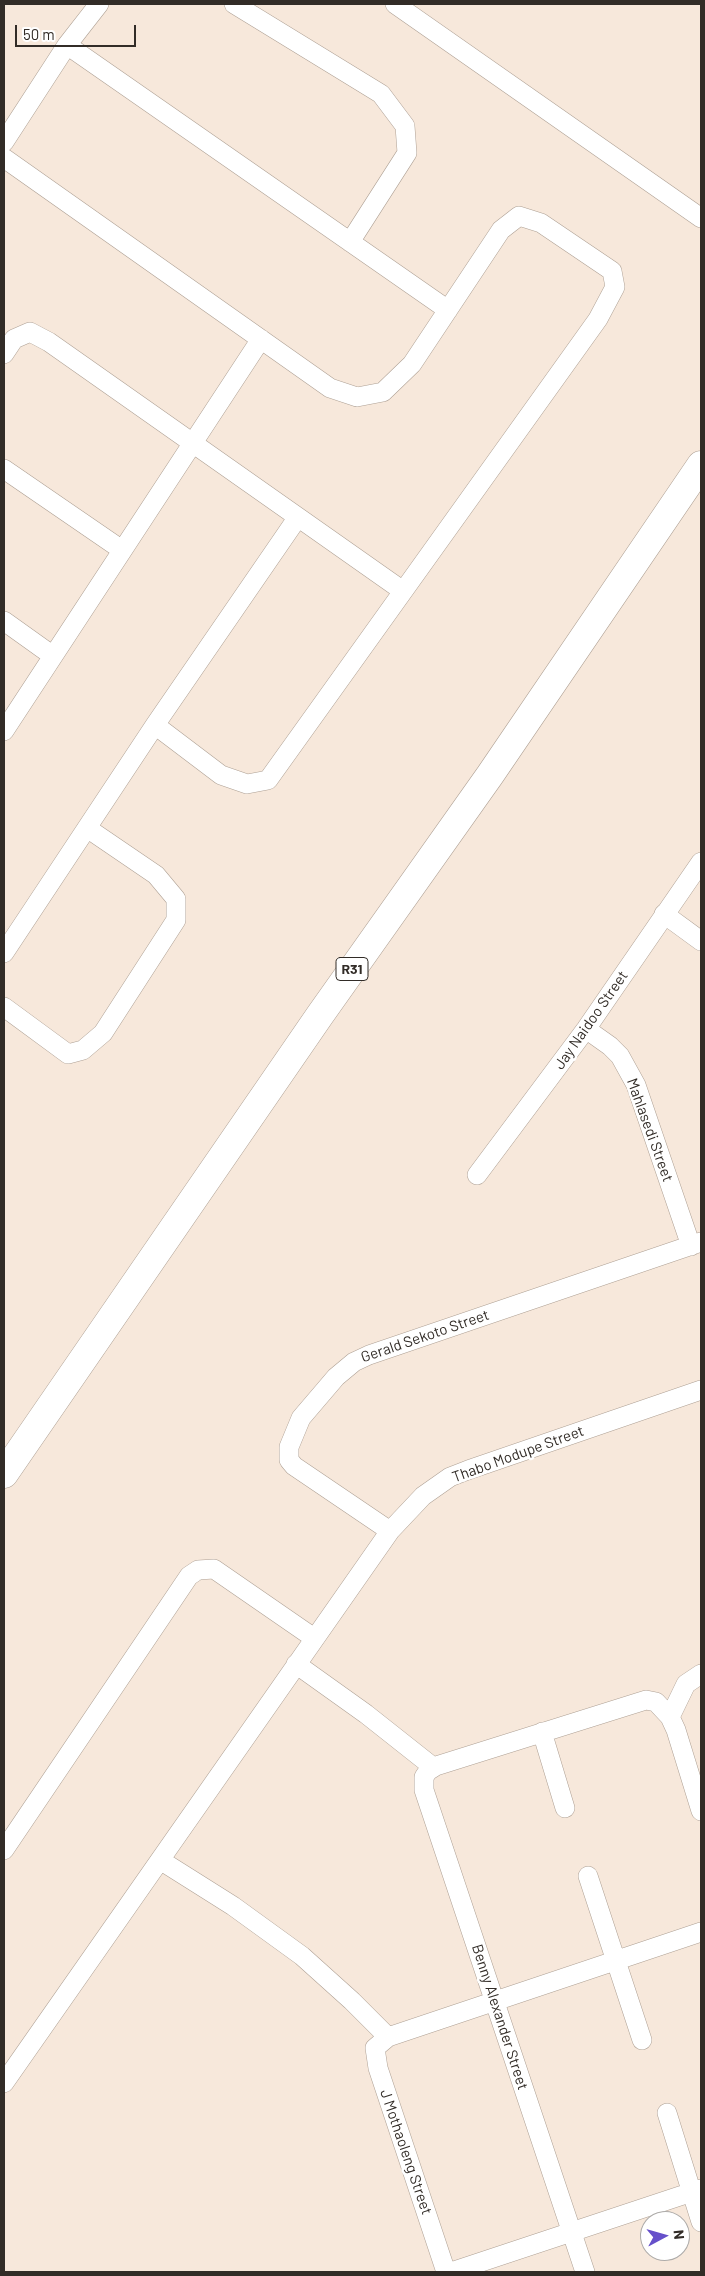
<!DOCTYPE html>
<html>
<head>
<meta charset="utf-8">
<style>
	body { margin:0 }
	#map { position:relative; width:705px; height:2276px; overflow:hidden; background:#f7e8db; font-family:Barlow,sans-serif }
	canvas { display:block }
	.frame { position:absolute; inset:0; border:5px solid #322c27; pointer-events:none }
	.north { position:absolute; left:640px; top:2211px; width:50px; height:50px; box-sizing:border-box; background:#fff; border:1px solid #adaba9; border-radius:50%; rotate:84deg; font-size:14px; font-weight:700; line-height:20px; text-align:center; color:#322c27 }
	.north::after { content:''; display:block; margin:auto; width:18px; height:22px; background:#6650ca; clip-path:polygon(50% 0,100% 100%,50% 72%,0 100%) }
	.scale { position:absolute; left:15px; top:25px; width:121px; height:22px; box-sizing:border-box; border:2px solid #322c27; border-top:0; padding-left:6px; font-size:15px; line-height:18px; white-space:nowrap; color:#322c27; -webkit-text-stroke:4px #fff; paint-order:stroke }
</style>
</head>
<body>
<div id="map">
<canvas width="705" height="2276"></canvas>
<div class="frame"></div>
<div class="north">N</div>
<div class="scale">50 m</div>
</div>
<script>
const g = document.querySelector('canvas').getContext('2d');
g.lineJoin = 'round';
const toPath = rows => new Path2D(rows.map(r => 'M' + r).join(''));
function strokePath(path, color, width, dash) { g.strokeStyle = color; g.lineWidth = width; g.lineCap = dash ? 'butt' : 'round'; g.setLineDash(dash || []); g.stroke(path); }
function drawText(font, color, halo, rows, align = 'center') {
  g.font = font + ' Barlow,sans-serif'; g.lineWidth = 5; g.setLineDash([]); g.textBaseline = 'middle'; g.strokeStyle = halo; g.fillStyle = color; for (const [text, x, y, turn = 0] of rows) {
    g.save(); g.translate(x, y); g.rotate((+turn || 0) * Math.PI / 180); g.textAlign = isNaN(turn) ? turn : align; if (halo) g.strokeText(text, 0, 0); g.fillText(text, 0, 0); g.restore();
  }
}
const street = toPath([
	[234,4,381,94,405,126,407,153,350,242],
	[395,4,701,218],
	[67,45,448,310],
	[4,142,67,45,99,4],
	[4,158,330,388,357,397,383,392,412,364,501,230,519,216,541,223,612,271,615,287,598,319,268,780,247,784,221,775,155,725],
	[4,354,14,339,30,332,49,342,403,591],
	[4,469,122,550],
	[4,621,53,656],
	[4,731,261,339],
	[664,914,701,941],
	[4,953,155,725,298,517],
	[4,1007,68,1054,83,1050,103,1033,176,920,176,899,156,875,87,828],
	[586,1029,610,1046,620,1056,636,1085,691,1246],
	[477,1175,586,1029,701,862],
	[390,1531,294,1466,289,1460,289,1447,301,1418,336,1377,354,1362,369,1355,701,1242],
	[296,1664,366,1714,433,1767],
	[670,1717,686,1684,701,1674],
	[542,1732,565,1808],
	[4,1850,189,1576,198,1570,214,1569,314,1638],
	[160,1860,233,1906,302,1956,352,2001,388,2037],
	[588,1876,642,2040],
	[4,2083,390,1531,423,1496,450,1477,468,1470,701,1390],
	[667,2113,701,2222],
	[446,2272,378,2068,375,2048,388,2037,701,1932],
	[451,2272,701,2189],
	[585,2272,424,1790,424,1777,428,1771,436,1766,646,1700,656,1702,670,1717,676,1730,701,1811]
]);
const primary = toPath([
	[4,1474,320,1015,490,775,701,465]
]);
const shields = [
	[352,969,32]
];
const shieldNames = [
	["R31",352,969]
];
const streetNames = [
	["Jay Naidoo Street",591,1020,-55],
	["Mahlasedi Street",650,1130,70],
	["Gerald Sekoto Street",425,1336,-19],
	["Thabo Modupe Street",518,1454,-20],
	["Benny Alexander Street",500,2017,72],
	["J Mothaoleng Street",406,2152,71]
];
strokePath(street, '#aea094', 20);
strokePath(primary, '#aea094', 29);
strokePath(street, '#fff', 19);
strokePath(primary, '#fff', 28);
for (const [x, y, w] of shields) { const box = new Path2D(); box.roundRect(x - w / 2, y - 11.5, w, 23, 4); g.fillStyle = '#fff'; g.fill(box); strokePath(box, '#322c27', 1); }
drawText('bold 14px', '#322c27', null, shieldNames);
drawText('15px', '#322c27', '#fff', streetNames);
</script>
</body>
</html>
